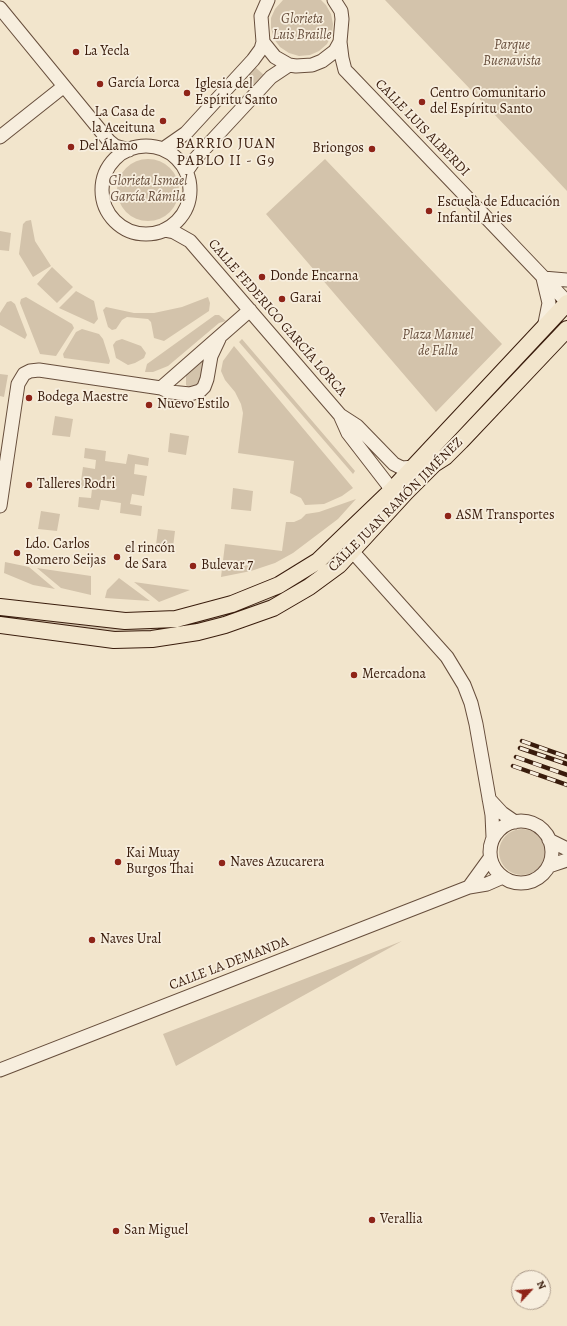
<!DOCTYPE html>
<html>
<head>
<meta charset="utf-8">
<style>
	body { margin:0 }
	#map { position:relative; width:567px; height:1326px; overflow:hidden; background:#f2e5cc; font-family:Alegreya,serif }
	canvas { display:block }
	.north { position:absolute; left:511px; top:1270px; width:40px; height:40px; box-sizing:border-box; background:#f7eede; border:1px solid #ab9a8a; border-radius:50%; rotate:64deg; font-size:11px; font-weight:700; line-height:16px; text-align:center; color:#391c0c }
	.north::after { content:''; display:block; margin:auto; width:14px; height:18px; background:#8f2418; clip-path:polygon(50% 0,100% 100%,50% 72%,0 100%) }
</style>
</head>
<body>
<div id="map">
<canvas width="567" height="1326"></canvas>
<div class="north">N</div>
</div>
<script>
const g = document.querySelector('canvas').getContext('2d');
g.lineJoin = 'round';
function fill(path, color) { g.fillStyle = color; g.fill(path, 'evenodd'); }
const toPath = rows => new Path2D(rows.map(r => 'M' + r).join(''));
function strokePath(path, color, width, dash) { g.strokeStyle = color; g.lineWidth = width; g.lineCap = dash ? 'butt' : 'round'; g.setLineDash(dash || []); g.stroke(path); }
function drawText(font, color, halo, rows, align = 'center') {
  g.font = font + ' Alegreya,serif'; g.lineWidth = 3.5; g.setLineDash([]); g.textBaseline = 'middle'; g.strokeStyle = halo; g.fillStyle = color; for (const [text, x, y, turn = 0] of rows) {
    g.save(); g.translate(x, y); g.rotate((+turn || 0) * Math.PI / 180); g.textAlign = isNaN(turn) ? turn : align; if (halo) g.strokeText(text, 0, 0); g.fillText(text, 0, 0); g.restore();
  }
}
const green = toPath([
	[283,0,321,0,326,5,331,14,333,24,332,34,327,44,319,51,310,55,299,56,289,53,280,47,274,39,271,28,271,18,275,9],
	[385,0,567,0,567,191,536,158],
	[255,67,264,75,254,87,253,82,250,82,249,74],
	'117 190a31 31 0 1 1 62 0a31 31 0 1 1-62 0Z',
	[325,159,502,344,436,412,266,214],
	[31,220,35,241,51,266,33,277,19,254,23,224,26,221],
	[0,231,11,233,9,251,0,250],
	[52,267,73,287,57,303,37,284],
	[76,291,94,301,98,319,94,324,59,308],
	[26,297,72,324,74,328,56,356,40,354,20,303,21,299],
	[208,297,210,303,209,311,164,341,154,338,151,322,148,319,127,317,122,320,116,329,112,330,108,327,103,310,106,307,134,313,154,313,182,307],
	[11,301,15,304,27,335,25,339,0,325,0,313,7,302],
	[215,315,219,315,226,321,219,323,168,366,153,372,145,372,147,364],
	[82,329,99,334,103,339,110,361,109,364,64,358,63,354,76,332],
	[122,339,141,346,146,353,144,358,135,363,128,365,116,358,113,345,116,341],
	[242,339,355,471,353,474,239,342],
	[234,346,353,488,342,496,324,504,305,505,301,498,290,493,294,461,238,453,243,413,241,404,235,392,225,380,221,371,223,361],
	[209,348,199,386,189,388,186,385,186,374],
	[0,374,8,375,4,397,0,396],
	[55,416,73,419,70,437,52,435],
	[170,433,189,436,186,455,168,452],
	[85,448,106,451,105,461,126,464,128,454,149,458,148,466,135,464,134,474,147,476,144,496,132,494,130,504,142,506,141,516,120,513,121,503,101,500,99,510,78,507,79,497,91,498,92,489,80,488,83,467,95,469,96,460,84,458],
	[233,488,253,491,251,511,231,509],
	[356,499,338,519,293,553,275,563,251,571,221,577,225,544,282,551,286,522,294,522,301,519,306,514,319,512],
	[41,511,60,514,57,531,38,529],
	[158,529,175,531,173,547,156,545],
	[339,556,293,590,240,614,238,610,275,595],
	[5,562,29,567,55,589,33,585,4,573],
	[37,568,91,576,91,595,61,588],
	[119,578,150,601,105,598,107,590],
	[134,582,190,590,159,602],
	[230,612,232,617,211,622,146,632,106,632,0,618,0,613,106,627,145,628],
	'499 852a23 23 0 1 1 46 0a23 23 0 1 1-46 0Z',
	[402,941,176,1066,163,1034]
]);
const minor = toPath([
	[268,0,261,16,263,42,275,57,289,65,296,66,312,65,322,61,335,51,340,42,342,19,341,11,334,0],
	[0,8,109,141,115,146,129,150],
	[340,42,342,58,345,70,348,73,567,302],
	[0,137,63,87],
	'102 190a44 44 0 1 1 88 0a44 44 0 1 1-88 0Z',
	[163,149,186,133,253,60,261,49,263,42],
	[186,172,195,159,271,77,289,65],
	[164,230,174,232,190,241,340,415,357,426,394,464,402,468,414,467],
	[543,278,549,303,544,328],
	[543,278,567,280],
	[161,388,250,310],
	[340,415,348,433,392,490,389,498],
	[0,506,18,384,24,374,30,371,39,370,161,388,170,392,190,394,200,391,204,387,207,379,211,356,219,339],
	[352,551,447,657,464,685,471,703,476,724,492,815,493,837],
	[489,799,502,813,515,822],
	'490 852a31 31 0 1 1 62 0a31 31 0 1 1-62 0Z',
	[549,840,567,849],
	[549,866,567,860],
	[469,887,490,858],
	[0,1070,469,887,487,884,503,877]
]);
const major = toPath([
	[0,607,125,621,176,619,232,604,279,585,318,561,392,490,567,303],
	[0,625,114,640,152,639,198,632,225,625,273,608,309,587,339,565,406,492,434,464,445,457,461,441,567,329]
]);
const rail = toPath([
	[522,741,567,757],
	[520,748,567,764],
	[516,757,567,775],
	[513,766,567,785]
]);
const markers = [
	[76,52,4,"#8f2418"],
	[100,84,4,"#8f2418"],
	[187,93,4,"#8f2418"],
	[422,102,4,"#8f2418"],
	[163,121,4,"#8f2418"],
	[71,147,4,"#8f2418"],
	[372,149,4,"#8f2418"],
	[429,211,4,"#8f2418"],
	[262,277,4,"#8f2418"],
	[282,299,4,"#8f2418"],
	[29,398,4,"#8f2418"],
	[149,405,4,"#8f2418"],
	[29,485,4,"#8f2418"],
	[448,516,4,"#8f2418"],
	[17,553,4,"#8f2418"],
	[117,557,4,"#8f2418"],
	[193,566,4,"#8f2418"],
	[354,675,4,"#8f2418"],
	[118,862,4,"#8f2418"],
	[222,863,4,"#8f2418"],
	[92,940,4,"#8f2418"],
	[372,1220,4,"#8f2418"],
	[116,1231,4,"#8f2418"]
];
const parkNames = [
	["Glorieta",302,20],
	["Luis Braille",302,36],
	["Parque",512,46],
	["Buenavista",512,62],
	["Glorieta Ismael",148,182],
	["García Rámila",148,198],
	["Plaza Manuel",438,336],
	["de Falla",438,352]
];
const poiNames = [
	["La Yecla",84,52],
	["García Lorca",108,84],
	["Iglesia del",195,85],
	["Espíritu Santo",195,101],
	["Centro Comunitario",430,94],
	["del Espíritu Santo",430,110],
	["La Casa de",155,113,"right"],
	["la Aceituna",155,129,"right"],
	["Del Álamo",79,147],
	["Briongos",364,149,"right"],
	["Escuela de Educación",437,203],
	["Infantil Aries",437,219],
	["Donde Encarna",270,277],
	["Garai",290,299],
	["Bodega Maestre",37,398],
	["Nuevo Estilo",157,405],
	["Talleres Rodri",37,485],
	["ASM Transportes",456,516],
	["Ldo. Carlos",25,545],
	["Romero Seijas",25,561],
	["el rincón",125,549],
	["de Sara",125,565],
	["Bulevar 7",201,566],
	["Mercadona",362,675],
	["Kai Muay",126,854],
	["Burgos Thai",126,870],
	["Naves Azucarera",230,863],
	["Naves Ural",100,940],
	["Verallia",380,1220],
	["San Miguel",124,1231]
];
const streetNames = [
	["CALLE LUIS ALBERDI",422,128,46],
	["CALLE FEDERICO GARCÍA LORCA",277,318,49],
	["CALLE JUAN RAMÓN JIMÉNEZ",396,505,-45],
	["CALLE LA DEMANDA",229,964,-21]
];
const neighbourhoodNames = [
	["BARRIO JUAN",226,144],
	["PABLO II - G9",226,161]
];
fill(green, '#d3c3ab');
strokePath(minor, '#674e3c', 15);
strokePath(major, '#391c0c', 18);
strokePath(minor, '#f7eede', 13);
strokePath(major, '#f2e5cc', 16);
strokePath(rail, '#391c0c', 4.5);
strokePath(rail, '#f7eede', 3, [9]);
for (const [x, y, r, color] of markers) { const dot = new Path2D(); dot.arc(x, y, r, 0, 2 * Math.PI); g.fillStyle = color; g.fill(dot); strokePath(dot, '#f7eede', 1.5); }
drawText('italic 14px', '#674e3c', '#f7eede', parkNames);
drawText('14px', '#391c0c', '#f7eede', poiNames, 'left');
drawText('14px', '#391c0c', '#f7eede', streetNames);
g.letterSpacing = '1px';
drawText('15px', '#391c0c', '#f7eede', neighbourhoodNames);
g.letterSpacing = '0px';
</script>
</body>
</html>
